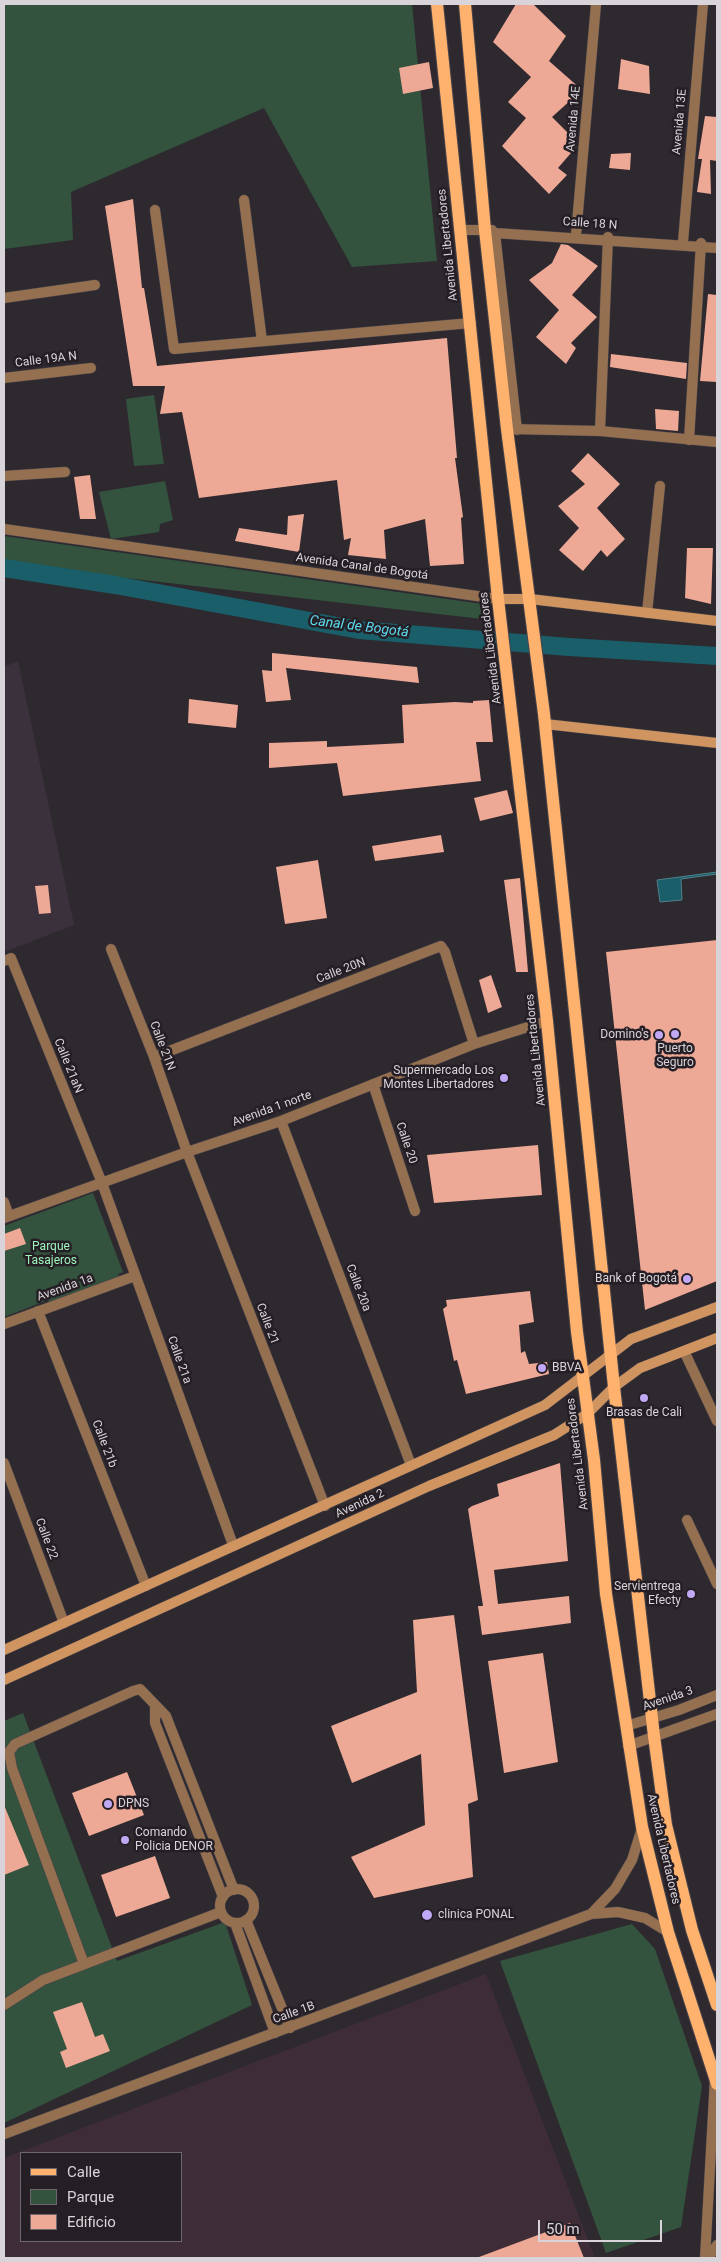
<!DOCTYPE html>
<html>
<head>
<meta charset="utf-8">
<style>
	body { margin:0 }
	#map { position:relative; width:721px; height:2262px; overflow:hidden; background:#2e292f; font-family:Roboto,sans-serif }
	canvas { display:block }
	.frame { position:absolute; inset:0; border:5px solid #d8d4d9; pointer-events:none }
	.legend { position:absolute; left:20px; top:2152px; width:162px; height:90px; box-sizing:border-box; background:#251f25; border:1px solid #6d676d; margin:0; padding:6px 9px; list-style:none; font-size:15px; color:#d8d4d9 }
	.legend li { display:flex; align-items:center; gap:10px; height:25px }
	.legend b { width:25px; border:1px solid #6d676d }
	.scale { position:absolute; left:538px; top:2220px; width:124px; height:22px; box-sizing:border-box; border:2px solid #d8d4d9; border-top:0; padding-left:6px; font-size:15px; line-height:18px; white-space:nowrap; color:#d8d4d9; -webkit-text-stroke:4px #251f25; paint-order:stroke }
</style>
</head>
<body>
<div id="map">
<canvas width="721" height="2262"></canvas>
<div class="frame"></div>
<ul class="legend">
<li><b style="height:6px;background:#ffb16e"></b>Calle</li>
<li><b style="height:14px;background:#33533e"></b>Parque</li>
<li><b style="height:14px;background:#eda896"></b>Edificio</li>
</ul>
<div class="scale">50 m</div>
</div>
<script>
const g = document.querySelector('canvas').getContext('2d');
g.lineJoin = 'round';
function fill(path, color) { g.fillStyle = color; g.fill(path, 'evenodd'); }
const toPath = rows => new Path2D(rows.map(r => 'M' + r).join(''));
function strokePath(path, color, width, dash) { g.strokeStyle = color; g.lineWidth = width; g.lineCap = dash ? 'butt' : 'round'; g.setLineDash(dash || []); g.stroke(path); }
function drawText(font, color, halo, rows, align = 'center') {
  g.font = font + ' Roboto,sans-serif'; g.lineWidth = 5; g.setLineDash([]); g.textBaseline = 'middle'; g.strokeStyle = halo; g.fillStyle = color; for (const [text, x, y, turn = 0] of rows) {
    g.save(); g.translate(x, y); g.rotate((+turn || 0) * Math.PI / 180); g.textAlign = isNaN(turn) ? turn : align; if (halo) g.strokeText(text, 0, 0); g.fillText(text, 0, 0); g.restore();
  }
}
const commercial = toPath([
	[486,1974,595,2258,4,2258,4,2158],
	[21,2153,181,2153,181,2241,21,2241]
]);
const built = toPath([
	[18,661,74,925,4,952,4,667]
]);
const green = toPath([
	[4,4,412,4,437,261,352,267,264,108,71,192,73,240,4,249],
	[154,395,164,464,134,466,126,399],
	[165,481,173,520,160,524,159,532,111,539,99,492],
	[4,536,489,605,482,619,4,564],
	[93,1193,123,1272,118,1274,119,1277,49,1302,48,1300,4,1317,4,1226],
	[23,1713,117,1961,225,1922,252,2005,4,2123,4,1721],
	[632,1924,655,1949,702,2086,681,2227,606,2253,500,1961]
]);
const water = toPath([
	[717,872,717,874,681,879,682,900,660,902,657,880,717,872]
]);
const canal = toPath([
	[4,568,115,585,359,630,569,647,717,656]
]);
const building = toPath([
	[516,4,533,4,566,36,549,61,582,90,552,117,577,142,577,146,558,168,567,175,549,194,502,146,526,118,508,102,531,77,493,42],
	[621,59,649,66,650,94,618,89],
	[429,62,433,88,403,94,399,68],
	[705,116,717,117,717,161,710,160,711,194,697,192,702,159,698,159],
	[631,153,630,170,609,168,611,154],
	[133,199,142,288,144,288,157,366,447,338,457,458,455,458,463,517,461,518,464,564,430,566,425,519,384,530,386,559,348,555,351,538,344,540,337,480,199,498,182,412,160,414,165,386,133,386,105,206],
	[561,244,568,245,598,266,572,295,597,317,571,343,576,348,566,364,536,337,559,310,529,280,552,263],
	[708,294,717,295,717,382,700,381],
	[611,354,687,363,686,379,610,367],
	[655,409,679,411,678,431,656,429],
	[588,453,620,484,597,508,625,539,607,557,601,550,583,571,559,550,579,528,558,506,585,484,571,471],
	[90,475,96,519,80,519,74,477],
	[304,514,299,552,235,541,239,528,287,535,288,516],
	[687,548,713,548,711,604,685,598],
	[272,653,417,667,419,683,286,668,291,700,266,702,262,670,272,671],
	[189,699,238,705,236,728,188,723],
	[489,700,493,742,476,742,481,781,343,796,337,763,269,768,269,743,327,741,327,747,404,743,402,705,455,702,473,703,473,701],
	[507,790,513,813,480,821,474,798],
	[441,835,444,852,375,861,372,846],
	[318,860,327,918,285,924,276,867],
	[520,878,528,972,516,972,504,880],
	[48,885,51,913,39,914,35,886],
	[717,940,717,1281,645,1310,606,952],
	[491,975,502,1007,488,1013,479,980],
	[538,1145,542,1195,434,1203,427,1155],
	[20,1228,26,1244,4,1251,4,1234],
	[530,1291,534,1322,519,1325,521,1353,525,1351,529,1364,547,1362,549,1374,466,1394,457,1360,454,1361,443,1309,447,1306,446,1300],
	[560,1463,568,1561,494,1570,498,1604,569,1596,571,1623,482,1635,478,1606,483,1606,468,1509,472,1506,499,1496,497,1484],
	[454,1615,478,1800,468,1804,473,1877,374,1898,351,1857,425,1825,421,1754,352,1783,331,1726,417,1692,413,1620],
	[543,1653,558,1762,504,1773,488,1661],
	[127,1772,144,1815,89,1836,72,1793],
	[4,1805,29,1865,4,1875],
	[155,1856,170,1898,116,1917,101,1875],
	[82,2002,95,2037,103,2034,110,2051,66,2068,60,2052,67,2049,53,2012],
	[570,2223,584,2258,479,2258,479,2257]
]);
const street = toPath([
	[244,200,262,341],
	[155,210,174,349,471,323],
	[460,230,492,230],
	[576,235,596,4],
	[683,242,703,4],
	[4,298,95,285],
	[4,378,91,368],
	[511,429,600,431,717,442],
	[517,430,495,233,717,248],
	[600,431,608,237],
	[689,440,701,243],
	[4,476,65,472],
	[4,529,498,599],
	[647,613,660,486],
	[111,949,154,1057,187,1152,325,1506],
	[4,961,11,958,102,1183,233,1545],
	[154,1057,441,946,445,952,474,1044],
	[373,1084,415,1211],
	[281,1121,411,1465],
	[4,1202,9,1216],
	[4,1218,187,1152,281,1121,474,1044,547,1021],
	[38,1311,146,1586],
	[4,1324,135,1276],
	[684,1351,717,1421],
	[4,1463,64,1623],
	[687,1520,717,1584],
	[155,1705,155,1723,223,1897],
	[626,1726,679,1710,717,1695],
	[628,1746,717,1714],
	'220 1906a17 17 0 1 1 34 0a17 17 0 1 1-34 0Z',
	[591,1914,615,1889,632,1860,642,1828],
	[246,1920,290,2028],
	[235,1923,275,2033],
	[84,1964,12,1768,9,1752,15,1744,133,1691,140,1689,166,1716,234,1890],
	[4,2005,43,1980,221,1912],
	[4,2134,591,1914,618,1912,645,1918,668,1932],
	[705,2258,715,2078],
	[708,2258,717,2245]
]);
const secondary = toPath([
	[498,599,530,599,717,621],
	[545,724,717,743],
	[4,1650,545,1405,631,1339,717,1307],
	[4,1680,429,1486,554,1435,587,1414,614,1387,640,1368,717,1338]
]);
const primary = toPath([
	[437,4,498,599,547,1021,577,1332,594,1460,606,1594,642,1827,668,1932,717,2084],
	[465,4,485,230,507,429,544,714,614,1387,654,1736,666,1825,692,1930,717,2005]
]);
const markers = [
	[675,1034,5,"#c0a8f4"],
	[659,1035,5,"#c0a8f4"],
	[504,1078,5,"#c0a8f4"],
	[687,1279,5,"#c0a8f4"],
	[542,1368,5,"#c0a8f4"],
	[644,1398,5,"#c0a8f4"],
	[691,1594,5,"#c0a8f4"],
	[108,1804,5,"#c0a8f4"],
	[125,1840,5,"#c0a8f4"],
	[427,1915,6,"#c0a8f4"]
];
const streetNames = [
	["Avenida 14E",574,119,-85],
	["Avenida 13E",680,122,-85],
	["Calle 18 N",590,224,4],
	["Avenida Libertadores",448,245,-96],
	["Calle 19A N",46,360,-7],
	["Avenida Canal de Bogotá",362,567,8],
	["Avenida Libertadores",491,648,-97],
	["Calle 20N",341,971,-21],
	["Calle 21N",162,1046,69],
	["Avenida Libertadores",536,1050,-96],
	["Calle 21aN",68,1066,68],
	["Avenida 1 norte",272,1109,-20],
	["Calle 20",406,1143,71],
	["Avenida 1a",65,1288,-20],
	["Calle 20a",358,1288,69],
	["Calle 21",267,1324,69],
	["Calle 21a",179,1360,70],
	["Calle 21b",104,1444,69],
	["Avenida Libertadores",578,1454,-97],
	["Avenida 2",360,1504,-25],
	["Calle 22",46,1539,69],
	["Avenida 3",668,1699,-19],
	["Avenida Libertadores",663,1849,77],
	["Calle 1B",294,2013,-20]
];
const poiNames = [
	["Domino's",649,1035],
	["Puerto",675,1049,"center"],
	["Seguro",675,1063,"center"],
	["Supermercado Los",494,1071],
	["Montes Libertadores",494,1085],
	["Bank of Bogotá",677,1279],
	["BBVA",552,1368,"left"],
	["Brasas de Cali",644,1413,"center"],
	["Servientrega",681,1587],
	["Efecty",681,1601],
	["DPNS",118,1804,"left"],
	["Comando",135,1833,"left"],
	["Policia DENOR",135,1847,"left"],
	["clinica PONAL",438,1915,"left"]
];
const parkNames = [
	["Parque",51,1247],
	["Tasajeros",51,1261]
];
const waterNames = [
	["Canal de Bogotá",359,627,7]
];
fill(commercial, '#3e2d37');
fill(built, '#3b313c');
fill(green, '#33533e');
fill(water, '#195e69');
strokePath(water, '#52818b', 1);
strokePath(canal, '#195e69', 18);
fill(building, '#eda896');
strokePath(street, '#49444a', 11);
strokePath(secondary, '#49444a', 11);
strokePath(primary, '#49444a', 14);
strokePath(street, '#946f50', 10);
strokePath(secondary, '#d09461', 10);
strokePath(primary, '#ffb16e', 12);
for (const [x, y, r, color] of markers) { const dot = new Path2D(); dot.arc(x, y, r, 0, 2 * Math.PI); g.fillStyle = color; g.fill(dot); strokePath(dot, '#251f25', 2); }
drawText('12px', '#d8d4d9', '#251f25', streetNames);
drawText('12px', '#d8d4d9', '#251f25', poiNames, 'right');
drawText('12px', '#9ef4bb', '#251f25', parkNames);
drawText('italic 14px', '#5cdcf2', '#251f25', waterNames);
</script>
</body>
</html>
